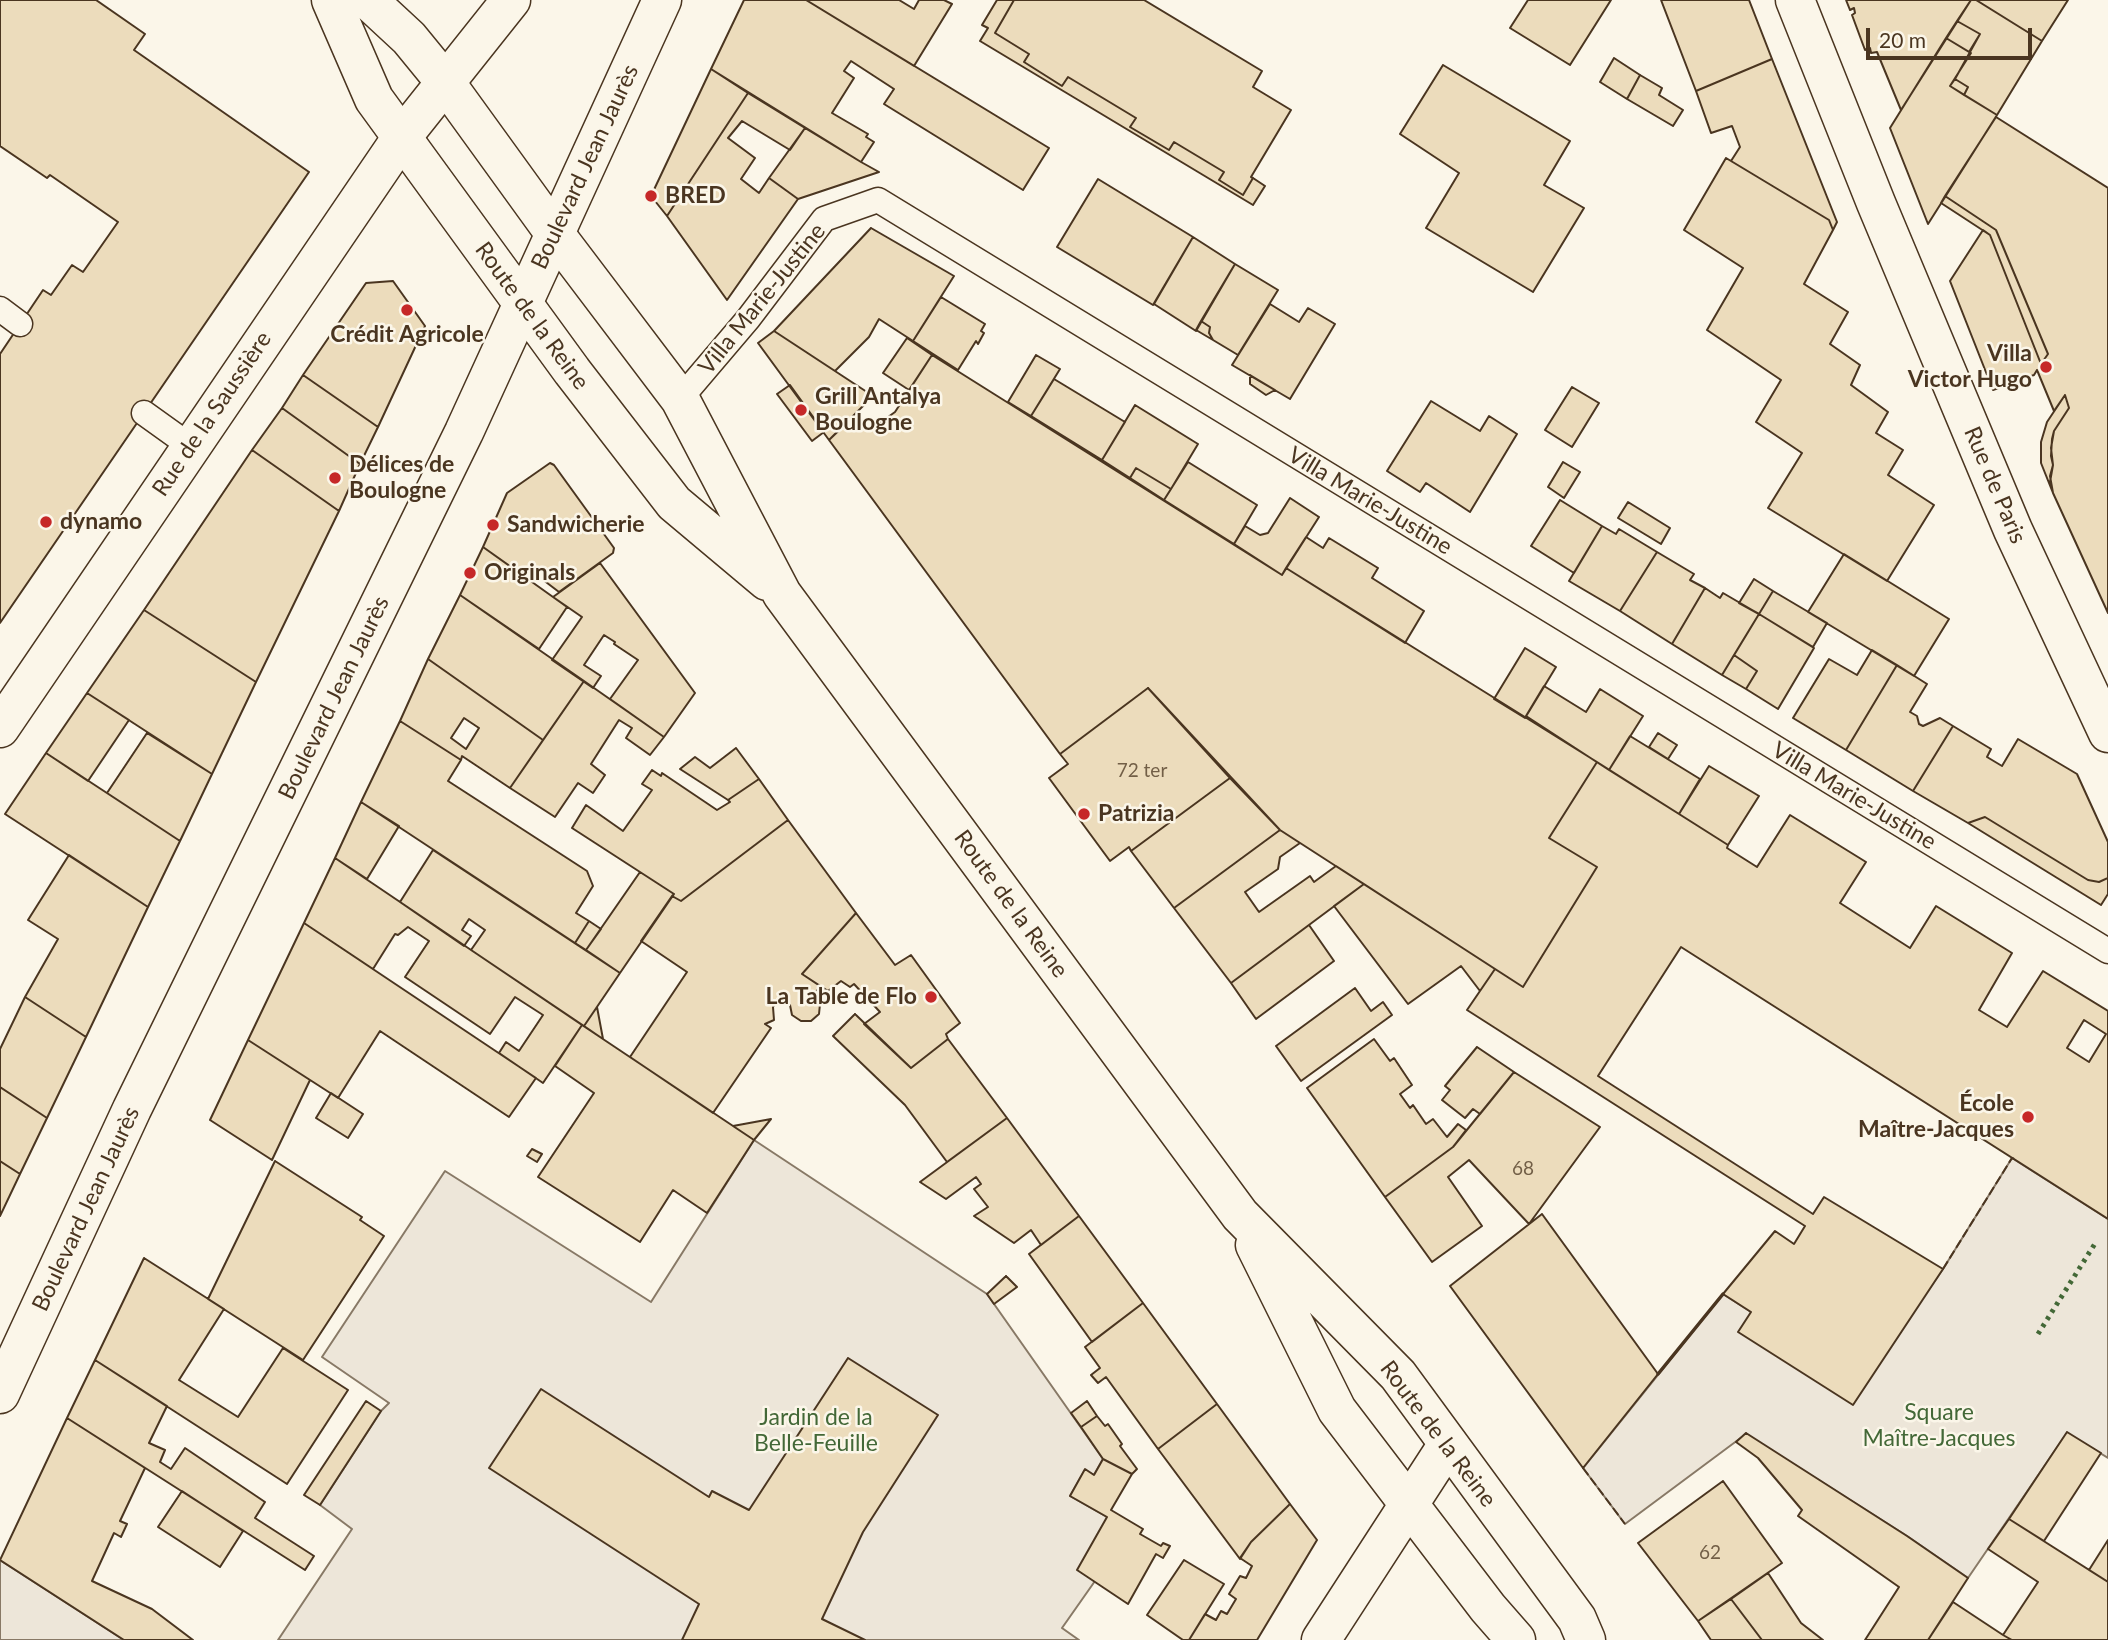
<!DOCTYPE html>
<html>
<head>
<meta charset="utf-8">
<style>
	body { margin:0 }
	#map { position:relative; width:2108px; height:1640px; overflow:hidden; background:#fbf6e9; font-family:Lato,sans-serif }
	canvas { display:block }
	.scale { position:absolute; left:1866px; top:28px; width:166px; height:32px; box-sizing:border-box; border:4px solid #4a3520; border-top:0; padding-left:9px; font-size:21px; line-height:24px; white-space:nowrap; color:#4a3520; -webkit-text-stroke:5px #fbf6e9; paint-order:stroke }
</style>
</head>
<body>
<div id="map">
<canvas width="2108" height="1640"></canvas>
<div class="scale">20 m</div>
</div>
<script>
const g = document.querySelector('canvas').getContext('2d');
g.lineJoin = 'round';
function fill(path, color) { g.fillStyle = color; g.fill(path, 'evenodd'); }
const toPath = rows => new Path2D(rows.map(r => 'M' + r).join(''));
function strokePath(path, color, width, dash) { g.strokeStyle = color; g.lineWidth = width; g.lineCap = dash ? 'butt' : 'round'; g.setLineDash(dash || []); g.stroke(path); }
function drawText(font, color, halo, rows, align = 'center') {
  g.font = font + ' Lato,sans-serif'; g.lineWidth = 5; g.setLineDash([]); g.textBaseline = 'middle'; g.strokeStyle = halo; g.fillStyle = color; for (const [text, x, y, turn = 0] of rows) {
    g.save(); g.translate(x, y); g.rotate((+turn || 0) * Math.PI / 180); g.textAlign = isNaN(turn) ? turn : align; if (halo) g.strokeText(text, 0, 0); g.fillText(text, 0, 0); g.restore();
  }
}
const green = toPath([
	[754,1140,987,1294,1103,1459,1094,1475,1085,1470,1070,1496,1107,1517,1095,1581,1062,1628,1079,1640,278,1640,352,1529,320,1505,381,1411,389,1403,322,1357,445,1171,651,1302,754,1140],
	[2012,1158,2108,1219,2108,1458,2067,1433,1968,1578,1907,1536,1746,1434,1625,1524,1583,1468,1723,1294,1751,1312,1905,1323,1943,1269,2012,1158],
	[0,1560,17,1571,124,1640,0,1640,0,1560]
]);
const building = toPath([
	[0,0,96,0,145,34,134,50,309,172,0,623,0,354,43,290,51,295,72,265,83,272,118,222,50,175,47,178,0,146,0,0],
	[744,0,806,0,1049,148,1023,190,884,104,894,89,851,61,844,71,854,78,832,113,868,134,866,137,874,142,861,162,711,69,744,0],
	[806,0,899,0,914,9,919,0,944,0,952,4,914,66,806,0],
	[997,0,1014,0,995,33,1029,54,1024,62,1062,86,1068,77,1136,118,1130,127,1169,150,1174,142,1224,172,1219,180,1243,195,1253,178,1265,186,1253,205,980,41,988,28,982,25,997,0],
	[1014,0,1144,0,1262,71,1253,87,1291,110,1251,177,1253,178,1243,195,1219,180,1224,172,1174,142,1169,150,1130,127,1136,118,1068,77,1062,86,1024,62,1029,54,995,33,1014,0],
	[1528,0,1611,0,1570,65,1510,28,1528,0],
	[1661,0,1749,0,1772,59,1696,91,1661,0],
	[1846,0,1971,0,1901,110,1877,52,1871,53,1870,48,1865,50,1852,15,1855,13,1854,8,1850,10,1846,0],
	[1971,0,1976,0,2042,41,1997,115,1964,95,1968,87,1955,79,1980,34,1957,21,1971,0],
	[1976,0,2068,0,2042,41,1976,0],
	[1957,21,1980,34,1969,52,1946,38,1957,21],
	[1946,38,1971,53,1950,86,1997,115,1928,224,1890,128,1946,38],
	[1614,58,1640,75,1627,99,1600,82,1614,58],
	[1772,59,1837,222,1833,230,1829,220,1731,161,1740,147,1732,126,1711,133,1696,91,1772,59],
	[1443,65,1570,141,1544,185,1584,208,1533,292,1426,228,1459,173,1400,134,1443,65],
	[711,69,748,93,667,216,651,196,711,69],
	[1640,75,1662,88,1659,95,1683,110,1673,126,1627,99,1640,75],
	[1955,79,1968,87,1964,95,1950,86,1955,79],
	[748,93,805,128,790,150,742,121,728,138,755,158,741,179,759,193,769,178,798,199,727,300,667,216,748,93],
	[1996,117,2108,188,2108,613,2053,493,2050,482,2053,465,2051,456,2052,439,2054,431,2069,408,2065,395,2054,411,2037,370,2034,375,1993,390,1950,281,1983,230,1990,235,2041,364,2048,354,1996,230,1945,196,1996,117],
	[805,128,861,162,879,172,798,199,769,178,805,128],
	[1726,158,1829,220,1833,230,1804,284,1848,312,1830,344,1860,365,1851,385,1888,412,1876,433,1903,450,1888,475,1934,505,1887,581,1768,508,1802,453,1756,422,1781,380,1707,330,1743,268,1684,230,1726,158],
	[1098,179,1193,237,1153,305,1057,247,1098,179],
	[1945,196,1996,230,2048,354,2041,364,1990,235,1941,203,1945,196],
	[871,228,954,276,913,341,879,319,869,337,835,371,774,331,871,228],
	[1193,237,1235,264,1196,331,1154,304,1193,237],
	[1235,264,1278,290,1238,355,1213,340,1209,333,1210,327,1201,321,1235,264],
	[393,281,425,326,378,427,303,375,366,283,393,281],
	[941,297,985,324,981,331,984,333,978,344,976,341,958,370,913,341,941,297],
	[1270,304,1299,322,1308,308,1335,324,1290,399,1232,365,1270,304],
	[1201,321,1210,327,1209,333,1213,340,1196,330,1201,321],
	[774,331,873,396,829,440,758,343,774,331],
	[907,338,932,355,909,390,883,373,907,338],
	[932,355,1282,575,1286,568,1597,762,1549,838,1597,867,1523,987,1280,830,1148,688,1060,754,829,440,854,416,870,430,895,412,932,355],
	[1036,355,1060,369,1031,416,1008,402,1036,355],
	[303,375,378,427,360,464,282,408,303,375],
	[1250,375,1275,390,1266,395,1250,384,1250,375],
	[1054,379,1125,422,1102,460,1031,416,1054,379],
	[790,385,824,432,812,441,777,394,790,385],
	[1572,387,1599,403,1572,447,1545,430,1572,387],
	[2065,395,2069,408,2054,431,2051,448,2053,465,2050,476,2053,493,2041,463,2041,442,2047,422,2065,395],
	[1431,401,1480,431,1489,416,1517,434,1470,512,1426,483,1420,492,1387,471,1431,401],
	[1135,405,1198,444,1171,489,1136,468,1130,478,1102,460,1135,405],
	[282,408,360,464,339,511,252,450,282,408],
	[252,450,339,511,256,682,144,610,252,450],
	[1188,462,1257,505,1234,544,1164,500,1188,462],
	[1563,462,1580,472,1564,498,1548,487,1563,462],
	[550,463,554,465,614,548,613,553,559,592,538,576,531,581,483,547,507,493,550,463],
	[1136,468,1171,489,1164,500,1130,478,1136,468],
	[1290,498,1319,517,1282,575,1234,544,1245,526,1260,535,1268,533,1290,498],
	[1560,500,1602,526,1574,573,1531,546,1560,500],
	[1628,502,1670,528,1661,544,1618,518,1628,502],
	[1602,526,1616,534,1619,529,1657,552,1620,611,1569,581,1602,526],
	[1306,537,1323,548,1329,538,1378,568,1372,578,1424,611,1405,643,1286,568,1306,537],
	[483,547,567,607,539,649,460,595,483,547],
	[1657,552,1694,574,1690,580,1705,588,1672,644,1620,611,1657,552],
	[1844,554,1949,619,1914,676,1808,612,1844,554],
	[600,563,695,693,664,737,610,699,638,660,614,644,615,642,604,635,584,665,601,676,593,688,552,660,582,617,553,597,600,563],
	[1754,579,1773,591,1759,614,1739,603,1754,579],
	[1705,588,1720,598,1723,593,1759,614,1722,675,1672,644,1705,588],
	[1773,591,1827,623,1813,647,1759,614,1773,591],
	[460,595,584,681,543,740,428,659,460,595],
	[144,610,256,682,212,774,87,693,144,610],
	[1759,614,1814,648,1778,709,1746,689,1757,671,1734,655,1759,614],
	[1525,648,1556,667,1525,718,1494,699,1525,648],
	[1872,650,1897,665,1846,750,1793,718,1829,659,1857,675,1872,650],
	[1734,655,1757,671,1746,689,1722,675,1734,655],
	[428,659,543,740,510,788,462,756,461,760,400,721,428,659],
	[464,718,479,728,466,749,451,738,464,718],
	[1897,665,1927,684,1910,712,1917,716,1919,724,1923,726,1940,718,1953,726,1913,791,1846,750,1897,665],
	[584,681,664,737,650,755,626,738,632,728,619,720,591,764,605,775,593,793,578,783,555,817,510,788,584,681],
	[1544,686,1586,712,1600,689,1643,716,1609,770,1526,716,1544,686],
	[1148,688,1230,778,1131,851,1129,847,1110,861,1049,778,1068,764,1060,754,1148,688],
	[87,693,129,720,88,781,46,753,87,693],
	[400,721,461,760,448,781,587,871,593,886,576,913,589,921,575,943,361,802,400,721],
	[1953,726,1991,749,1987,757,2002,766,2018,739,2077,774,2108,842,2108,878,2099,882,2088,880,1985,817,1968,823,1913,791,1953,726],
	[147,733,212,774,180,841,107,793,147,733],
	[1658,733,1677,745,1668,759,1649,747,1658,733],
	[1630,736,1700,779,1679,814,1609,770,1630,736],
	[736,748,759,779,728,800,680,769,695,757,710,768,736,748],
	[46,753,180,841,148,907,5,814,46,753],
	[1597,762,1728,845,1727,848,1757,867,1790,815,1866,862,1840,903,1910,948,1936,906,2012,953,1979,1010,2007,1027,2043,971,2108,1011,2108,1219,1681,947,1598,1076,1813,1214,1824,1197,1943,1269,1853,1405,1738,1332,1751,1312,1723,1294,1775,1231,1794,1244,1805,1226,1467,1010,1495,969,1523,987,1597,867,1549,838,1597,762],
	[2084,1020,2106,1034,2089,1062,2067,1048,2084,1020],
	[1709,766,1759,796,1728,845,1679,814,1709,766],
	[652,770,661,776,662,773,717,810,730,802,728,800,759,779,788,820,681,901,672,896,674,894,572,828,586,805,623,831,652,790,642,784,652,770],
	[1230,778,1280,830,1174,908,1131,851,1230,778],
	[361,802,399,826,367,879,335,858,361,802],
	[1985,817,2088,880,2099,882,2108,878,2108,894,2101,905,1968,823,1985,817],
	[788,820,856,913,802,974,820,986,814,995,820,1004,819,1014,811,1021,801,1021,792,1015,790,1005,779,998,773,1007,774,1020,765,1024,771,1028,713,1113,630,1057,687,972,641,941,672,896,681,901,788,820],
	[1280,830,1300,843,1280,857,1278,869,1245,892,1259,912,1310,876,1314,882,1336,866,1364,884,1231,983,1174,908,1280,830],
	[433,850,620,973,584,1026,471,950,485,930,469,919,462,930,471,936,464,946,400,902,433,850],
	[69,855,148,907,86,1037,25,997,58,939,28,920,69,855],
	[335,858,582,1025,543,1083,499,1053,506,1042,519,1051,543,1015,515,997,490,1034,405,977,429,941,408,927,398,935,395,934,373,969,304,923,335,858],
	[640,872,674,894,620,973,586,950,640,872],
	[1364,884,1495,969,1480,991,1461,966,1408,1004,1334,906,1364,884],
	[856,913,895,965,911,955,960,1023,946,1034,948,1039,911,1068,864,1024,880,1012,854,984,850,987,841,981,828,991,802,974,856,913],
	[589,921,601,929,586,950,575,943,589,921],
	[304,923,536,1078,509,1117,380,1031,338,1098,248,1040,304,923],
	[1309,925,1334,961,1256,1019,1231,983,1309,925],
	[1355,988,1371,1011,1383,1002,1392,1015,1301,1081,1276,1046,1355,988],
	[25,997,86,1037,47,1118,0,1087,0,1049,25,997],
	[597,1007,603,1039,584,1026,597,1007],
	[855,1014,911,1068,948,1039,1007,1118,947,1162,905,1105,833,1036,855,1014],
	[582,1025,754,1140,707,1213,673,1190,640,1242,538,1177,594,1093,555,1066,582,1025],
	[1374,1039,1390,1061,1394,1058,1412,1085,1400,1094,1410,1108,1413,1105,1426,1124,1433,1119,1447,1137,1458,1124,1466,1130,1453,1147,1385,1197,1307,1088,1374,1039],
	[248,1040,310,1080,272,1160,210,1120,248,1040],
	[1477,1047,1514,1072,1480,1114,1473,1109,1465,1118,1442,1100,1450,1090,1445,1086,1477,1047],
	[1514,1072,1600,1127,1529,1224,1469,1160,1448,1177,1482,1226,1432,1262,1385,1197,1453,1147,1514,1072],
	[0,1087,47,1118,20,1174,0,1161,0,1087],
	[331,1093,363,1114,348,1138,316,1118,331,1093],
	[1007,1118,1079,1216,1041,1245,1031,1230,1014,1243,974,1216,988,1207,974,1189,981,1184,976,1177,946,1199,920,1182,1007,1118],
	[771,1119,754,1140,733,1126,771,1119],
	[532,1149,542,1154,537,1162,527,1156,532,1149],
	[0,1161,20,1174,0,1216,0,1161],
	[275,1161,362,1217,360,1220,384,1236,303,1360,208,1299,275,1161],
	[1542,1214,1658,1374,1583,1468,1450,1286,1542,1214],
	[1079,1216,1143,1303,1092,1342,1029,1254,1079,1216],
	[144,1258,224,1309,179,1380,238,1417,283,1348,348,1390,287,1484,95,1360,144,1258],
	[1006,1276,1017,1287,994,1304,987,1294,1006,1276],
	[1143,1303,1217,1404,1158,1449,1106,1377,1098,1383,1091,1375,1100,1368,1085,1347,1143,1303],
	[848,1358,938,1415,863,1532,822,1619,865,1640,682,1640,699,1604,489,1468,541,1389,709,1497,712,1491,749,1510,848,1358],
	[95,1360,167,1406,149,1443,165,1450,160,1462,171,1469,185,1448,265,1502,255,1518,314,1556,305,1570,67,1418,95,1360],
	[366,1401,381,1411,320,1505,304,1495,366,1401],
	[1087,1401,1097,1416,1081,1427,1071,1413,1087,1401],
	[1217,1404,1290,1504,1251,1542,1240,1559,1158,1449,1217,1404],
	[1097,1416,1105,1426,1108,1424,1122,1444,1120,1446,1137,1469,1132,1474,1103,1459,1081,1427,1097,1416],
	[67,1418,145,1468,120,1521,127,1524,121,1537,114,1533,92,1581,152,1609,193,1640,124,1640,0,1560,67,1418],
	[2067,1432,2101,1453,2044,1541,2009,1519,2067,1432],
	[1746,1433,1907,1536,1968,1578,1928,1640,1865,1640,1899,1587,1798,1516,1802,1510,1758,1458,1736,1442,1746,1433],
	[1103,1459,1132,1474,1111,1510,1143,1529,1140,1534,1161,1546,1163,1543,1170,1546,1163,1558,1156,1554,1128,1604,1077,1570,1107,1517,1070,1496,1085,1469,1094,1475,1103,1459],
	[1723,1481,1782,1563,1698,1621,1638,1543,1723,1481],
	[182,1491,243,1531,220,1567,158,1527,182,1491],
	[1290,1504,1317,1540,1257,1640,1189,1640,1205,1614,1216,1620,1221,1611,1227,1614,1236,1599,1229,1594,1240,1576,1246,1578,1252,1566,1240,1558,1251,1542,1290,1504],
	[2009,1519,2108,1582,2108,1640,2012,1640,2003,1635,2038,1582,1988,1549,2009,1519],
	[2108,1540,2108,1582,2089,1570,2108,1540],
	[1184,1560,1224,1584,1189,1640,1183,1640,1147,1615,1184,1560],
	[1768,1573,1801,1623,1823,1640,1762,1640,1731,1599,1768,1573],
	[1731,1599,1762,1640,1711,1640,1698,1621,1731,1599],
	[1953,1602,2003,1635,2012,1640,1928,1640,1953,1602]
]);
const lane = toPath([
	[0,309,20,324],
	[680,399,748,319,824,219,878,200,2108,951],
	[144,413,190,446]
]);
const street = toPath([
	[1795,0,1876,203,2013,530,2108,733],
	[0,728,402,137],
	[1321,1640,1448,1444]
]);
const secondary = toPath([
	[402,137,511,0],
	[0,1394,132,1109,464,432,662,0]
]);
const primary = toPath([
	[331,0,374,99,572,371,674,503,767,581],
	[368,0,409,38,445,82,555,234,680,399,782,594,1240,1215,1398,1375,1577,1619,1586,1640],
	[1255,1245,1337,1410,1488,1608,1516,1640]
]);
const hedge = toPath([
	[2038,1334,2096,1242]
]);
const fence = toPath([
	[1943,1269,2012,1158,2014,1159],
	[1583,1468,1625,1524]
]);
const wall = toPath([
	[1658,1374,1723,1294]
]);
const markers = [
	[651,196,7,"#c62828"],
	[407,310,7,"#c62828"],
	[2046,367,7,"#c62828"],
	[801,410,7,"#c62828"],
	[335,478,7,"#c62828"],
	[46,522,7,"#c62828"],
	[493,525,7,"#c62828"],
	[470,573,7,"#c62828"],
	[1084,814,7,"#c62828"],
	[931,997,7,"#c62828"],
	[2028,1117,7,"#c62828"]
];
const numberNames = [
	["72 ter",1142,771],
	["68",1523,1169],
	["62",1710,1553]
];
const streetNames = [
	["Boulevard Jean Jaurès",585,167,-65],
	["Villa Marie-Justine",762,299,-51],
	["Route de la Reine",532,316,54],
	["Rue de la Saussière",212,414,-56],
	["Rue de Paris",1995,485,67],
	["Villa Marie-Justine",1370,501,31],
	["Boulevard Jean Jaurès",334,698,-64],
	["Villa Marie-Justine",1854,796,31],
	["Route de la Reine",1011,904,54],
	["Boulevard Jean Jaurès",86,1209,-65],
	["Route de la Reine",1438,1434,53]
];
const poiNames = [
	["BRED",665,196],
	["Crédit Agricole",407,335,"center"],
	["Villa",2032,354,"right"],
	["Victor Hugo",2032,380,"right"],
	["Grill Antalya",815,397],
	["Boulogne",815,423],
	["Délices de",349,465],
	["Boulogne",349,491],
	["dynamo",60,522],
	["Sandwicherie",507,525],
	["Originals",484,573],
	["Patrizia",1098,814],
	["La Table de Flo",917,997,"right"],
	["École",2014,1104,"right"],
	["Maître-Jacques",2014,1130,"right"]
];
const parkNames = [
	["Square",1939,1413],
	["Maître-Jacques",1939,1439],
	["Jardin de la",816,1418],
	["Belle-Feuille",816,1444]
];
fill(green, '#ede6d9');
strokePath(green, '#887966', 2);
fill(building, '#ecdcbc');
strokePath(building, '#4a3520', 2);
strokePath(lane, '#4a3520', 27);
strokePath(street, '#4a3520', 41);
strokePath(secondary, '#4a3520', 41);
strokePath(primary, '#4a3520', 41);
strokePath(lane, '#fbf6e9', 24);
strokePath(street, '#fbf6e9', 38);
strokePath(secondary, '#fbf6e9', 38);
strokePath(primary, '#fbf6e9', 38);
strokePath(hedge, '#436837', 5, [3.5, 5]);
strokePath(fence, '#4a3520', 2, [9, 3.5]);
strokePath(wall, '#4a3520', 3.5);
for (const [x, y, r, color] of markers) { const dot = new Path2D(); dot.arc(x, y, r, 0, 2 * Math.PI); g.fillStyle = color; g.fill(dot); strokePath(dot, '#fbf6e9', 2.5); }
drawText('19px', '#725f47', null, numberNames);
drawText('23px', '#4a3520', '#fbf6e9', streetNames);
drawText('bold 23px', '#4a3520', '#fbf6e9', poiNames, 'left');
drawText('23px', '#436837', '#fbf6e9', parkNames);
</script>
</body>
</html>
